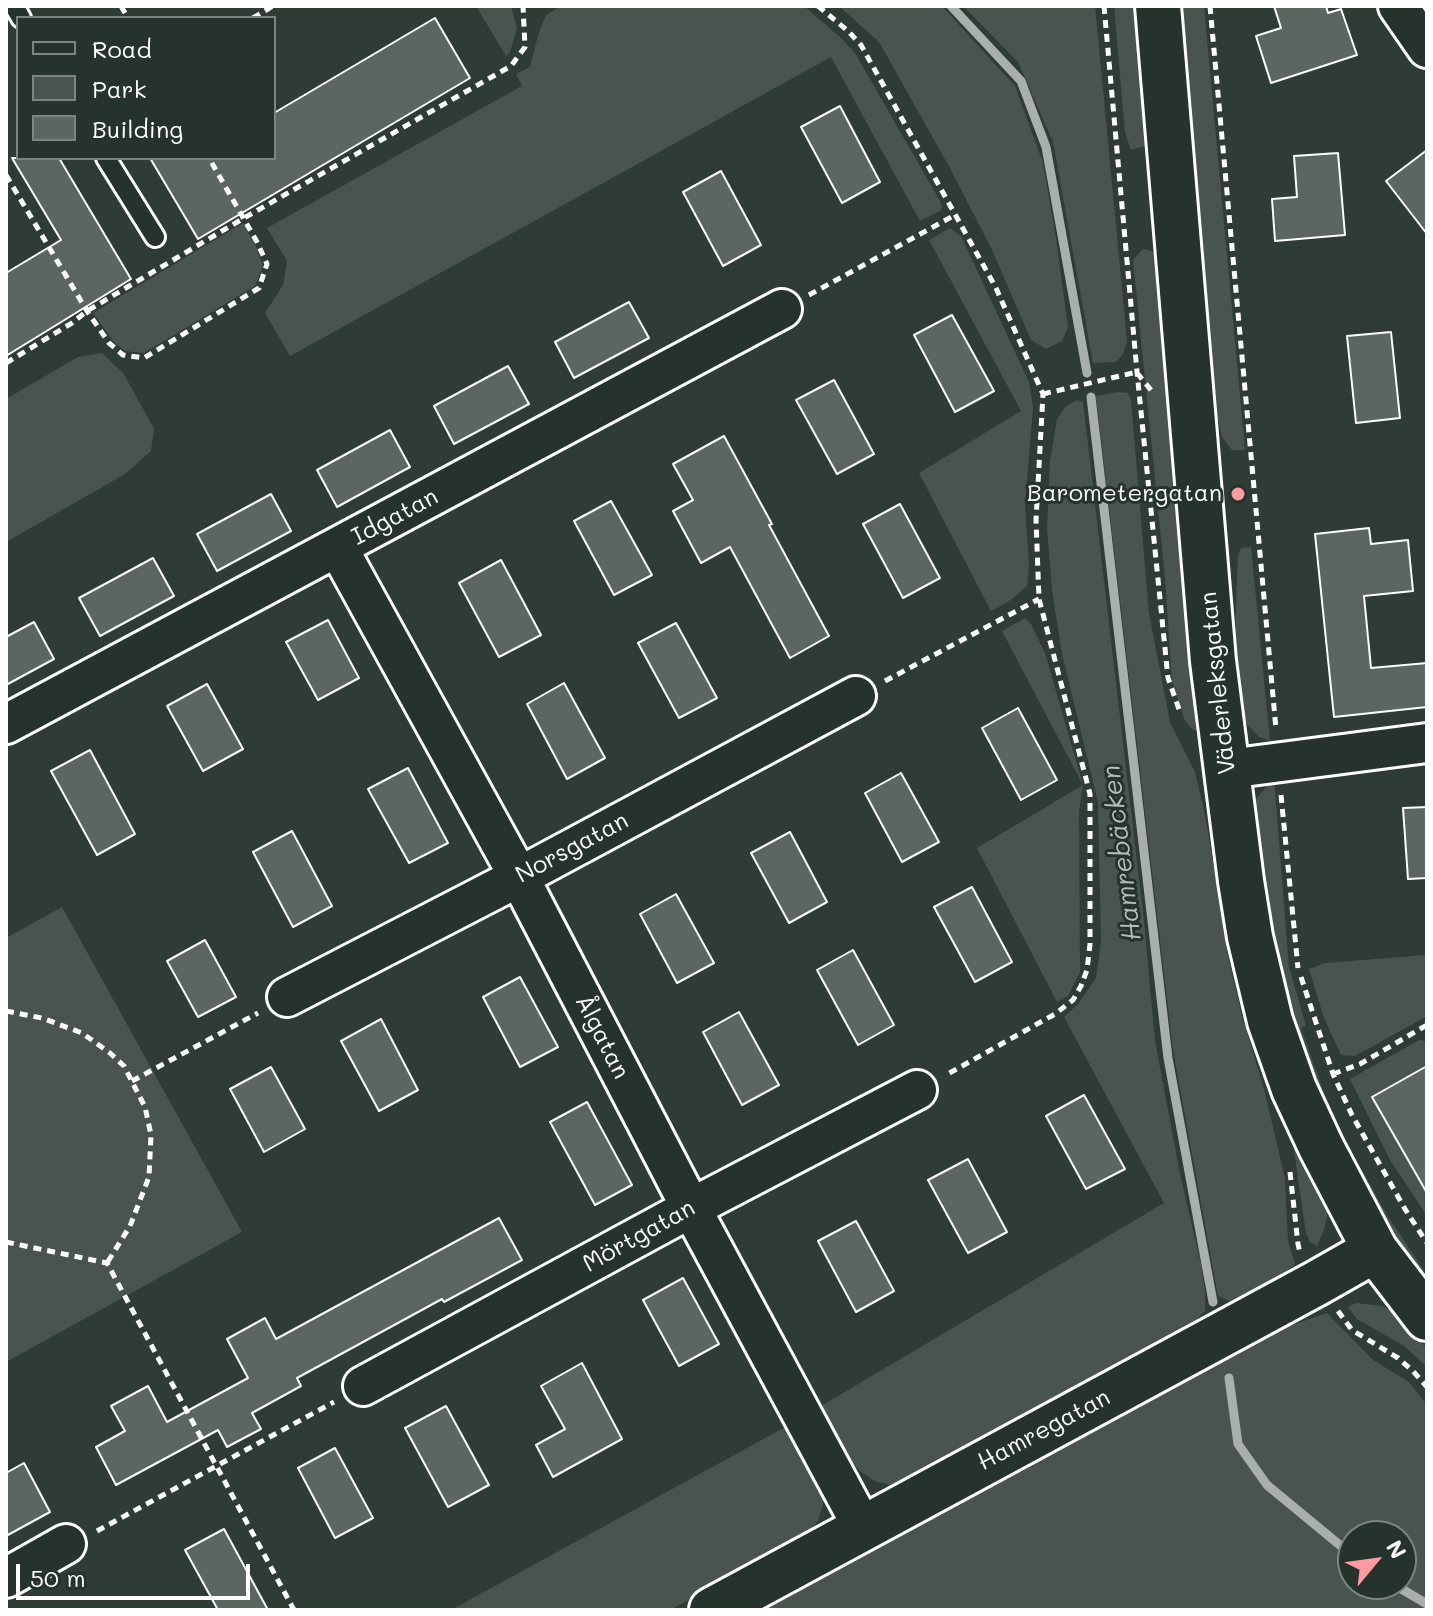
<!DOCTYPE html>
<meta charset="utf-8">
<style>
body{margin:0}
#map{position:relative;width:1433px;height:1616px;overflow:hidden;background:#2f3b35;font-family:Mali,sans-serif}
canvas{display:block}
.frame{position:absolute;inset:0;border:8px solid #fff;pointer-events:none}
.legend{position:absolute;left:16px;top:16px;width:260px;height:144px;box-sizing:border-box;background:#26332d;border:2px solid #7d8581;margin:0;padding:10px 14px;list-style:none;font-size:24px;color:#fff}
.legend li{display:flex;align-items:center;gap:16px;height:40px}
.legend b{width:40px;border:2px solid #7d8581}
.north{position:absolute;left:1337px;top:1520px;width:80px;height:80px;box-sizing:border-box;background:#26332d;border:2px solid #7d8581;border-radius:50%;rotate:61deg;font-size:22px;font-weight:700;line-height:32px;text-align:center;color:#fff}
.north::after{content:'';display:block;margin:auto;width:28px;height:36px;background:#ff9aa2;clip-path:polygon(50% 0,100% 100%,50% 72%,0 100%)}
.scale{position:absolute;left:16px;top:1564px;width:234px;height:36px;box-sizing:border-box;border:4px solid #fff;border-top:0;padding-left:10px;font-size:24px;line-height:28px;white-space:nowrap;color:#fff;-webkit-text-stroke:6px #26332d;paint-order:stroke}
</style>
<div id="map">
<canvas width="1433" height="1616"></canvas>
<div class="frame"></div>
<ul class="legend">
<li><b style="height:10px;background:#26332d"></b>Road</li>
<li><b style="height:22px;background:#4a544f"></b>Park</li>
<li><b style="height:22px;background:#5b6661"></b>Building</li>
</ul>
<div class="north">N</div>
<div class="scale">50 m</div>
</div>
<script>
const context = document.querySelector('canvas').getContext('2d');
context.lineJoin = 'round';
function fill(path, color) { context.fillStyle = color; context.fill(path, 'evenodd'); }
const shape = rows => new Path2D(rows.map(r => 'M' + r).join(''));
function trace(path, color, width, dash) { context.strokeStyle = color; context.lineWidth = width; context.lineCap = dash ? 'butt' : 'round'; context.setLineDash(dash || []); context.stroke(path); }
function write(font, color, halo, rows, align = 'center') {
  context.font = font + ' Mali,sans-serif'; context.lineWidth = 6; context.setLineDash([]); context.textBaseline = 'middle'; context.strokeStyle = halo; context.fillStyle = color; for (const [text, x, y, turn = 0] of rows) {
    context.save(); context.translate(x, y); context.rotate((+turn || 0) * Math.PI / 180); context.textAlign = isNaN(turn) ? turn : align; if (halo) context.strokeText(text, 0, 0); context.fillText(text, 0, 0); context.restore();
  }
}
fill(shape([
 [476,6,511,6,517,28,510,52,506,56],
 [561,6,804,6,842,39,855,53,940,201,942,207,940,211,920,221,831,57,290,356,265,313,283,285,287,261,267,228,522,86,516,74,530,67,539,32,546,15],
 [839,6,942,6,1015,86,1043,163,1056,238,1068,327,1062,341,1046,349,1031,340,992,250,951,170,879,42],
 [963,6,1095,6,1127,341,1123,354,1116,362,1093,363,1053,142,1018,62],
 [1114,6,1143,6,1155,143,1131,150,1125,133],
 [1177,6,1204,6,1245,450,1232,450,1222,437,1215,405],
 [243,223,257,249,263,266,255,286,144,353,125,351,113,341,93,313],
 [950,228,961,236,1029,382,1033,407,1025,505,1029,565,1027,586,1011,600,991,611,919,473,1021,411,929,240],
 [1143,249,1163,254,1203,731,1193,730,1185,721,1172,681,1165,578,1133,260],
 [102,353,124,374,154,429,151,451,125,474,6,542,6,399,78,357],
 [1118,392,1128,393,1131,400,1149,613,1170,722,1195,772,1206,819,1228,956,1241,1012,1264,1089,1285,1179,1288,1241,1295,1264,1280,1276,1230,1301,1218,1296,1173,1050,1096,396],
 [1077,400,1083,402,1144,921,1155,1041,1180,1174,1201,1264,1205,1291,1205,1311,1189,1327,907,1480,890,1485,875,1481,861,1472,847,1458,821,1406,1164,1203,1064,1017,1078,1004,1096,978,1101,941,1098,802,1062,654,1052,590,1047,529,1050,461,1057,419,1066,406],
 [1251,547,1270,741,1259,737,1247,724,1241,708,1235,637,1238,555,1241,548],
 [1025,618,1031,624,1045,653,1083,785,1079,811,1080,972,1068,996,1057,1002,977,848,1083,785,1002,631],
 [1274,778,1289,967,1306,1026,1301,1028,1324,1093,1347,1144,1387,1215,1427,1275,1427,1284,1398,1242,1355,1174,1320,1105,1298,1043,1266,925,1251,823,1255,800],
 [62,907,242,1232,6,1362,6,938],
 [1427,955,1427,1016,1355,1056,1341,1055,1324,1018,1309,969,1325,963],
 [1421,1039,1427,1044,1427,1066,1372,1097,1427,1193,1427,1216,1390,1160,1350,1079],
 [1291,1130,1327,1197,1328,1212,1324,1230,1317,1246,1310,1242,1306,1233],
 [1356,1303,1382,1306,1396,1313,1427,1349,1427,1367,1404,1346,1357,1319,1348,1307],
 [1327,1313,1373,1360,1409,1382,1427,1405,1427,1610,760,1610,1269,1333],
 [1353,1536,1401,1536,1401,1584,1353,1584],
 [791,1424,822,1484,825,1497,818,1521,804,1538,670,1610,451,1610]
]), '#4a544f');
trace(shape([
 [951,6,1021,81,1046,147,1087,373],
 [1091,397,1168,1058,1213,1302],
 [1229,1378,1238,1444,1267,1485,1353,1556],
 [1393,1584,1427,1604]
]), '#a9afac', 9);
const building = shape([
 [1274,6,1326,6,1328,13,1341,9,1357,55,1271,83,1256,36,1281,28,1274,6],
 [435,18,470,78,198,239,150,158,274,158,274,113,435,18],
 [840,106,880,182,842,203,801,127,840,106],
 [1427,150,1427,234,1386,181,1427,150],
 [1338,153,1345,235,1275,241,1272,199,1297,197,1294,156,1338,153],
 [12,158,59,158,131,279,6,356,6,273,61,240,12,158],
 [721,171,761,245,723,266,683,192,721,171],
 [629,302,649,338,574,378,555,342,629,302],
 [952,315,994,391,955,412,914,335,952,315],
 [1391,332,1400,418,1356,423,1347,336,1391,332],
 [508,366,529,404,454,444,434,406,508,366],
 [834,380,874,454,837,474,796,400,834,380],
 [390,430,410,467,337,507,317,470,390,430],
 [724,436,772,524,769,525,829,636,790,658,730,547,701,563,673,511,693,500,673,464,724,436],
 [271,494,291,531,217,571,197,534,271,494],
 [611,501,652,575,614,595,574,521,611,501],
 [900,504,940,578,903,598,863,524,900,504],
 [1369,528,1371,544,1408,540,1413,591,1364,596,1371,668,1427,663,1427,707,1334,717,1315,534,1369,528],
 [153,558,174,596,100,636,79,598,153,558],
 [501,560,541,635,499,657,459,583,501,560],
 [328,620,359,678,318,700,286,642,328,620],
 [34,622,54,659,6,685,6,637,34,622],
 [676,623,717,698,679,718,638,643,676,623],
 [564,683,605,758,567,779,527,704,564,683],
 [207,684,243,749,203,771,167,706,207,684],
 [1018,708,1057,780,1021,800,982,728,1018,708],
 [90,750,135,834,97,855,51,771,90,750],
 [408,768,448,843,409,863,368,789,408,768],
 [901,773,939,842,902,862,865,793,901,773],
 [1427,807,1427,878,1408,879,1403,808,1427,807],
 [292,831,332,906,293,927,253,852,292,831],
 [790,832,827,902,789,923,751,853,790,832],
 [972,887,1012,962,975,982,934,907,972,887],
 [676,894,714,963,677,983,640,914,676,894],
 [205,940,236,997,198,1017,167,961,205,940],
 [853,950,894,1025,858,1045,817,970,853,950],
 [520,977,558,1047,520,1067,483,997,520,977],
 [739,1012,779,1085,742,1105,703,1032,739,1012],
 [381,1019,418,1090,379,1111,341,1041,381,1019],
 [1427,1066,1427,1193,1372,1097,1427,1066],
 [271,1067,305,1129,264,1152,230,1089,271,1067],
 [1084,1095,1125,1169,1086,1189,1046,1116,1084,1095],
 [587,1102,632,1185,595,1205,550,1122,587,1102],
 [968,1159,1007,1232,968,1253,928,1180,968,1159],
 [499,1218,522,1260,444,1302,442,1299,297,1378,301,1386,252,1413,261,1429,227,1447,218,1430,116,1485,96,1447,125,1431,111,1406,148,1386,167,1422,248,1378,227,1339,265,1318,276,1339,499,1218],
 [856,1221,894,1291,856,1312,818,1241,856,1221],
 [683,1278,719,1344,679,1366,643,1300,683,1278],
 [582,1363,622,1439,553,1477,536,1445,565,1429,541,1386,582,1363],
 [446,1406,489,1485,448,1507,405,1428,446,1406],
 [335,1448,373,1518,335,1538,298,1468,335,1448],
 [24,1463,50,1512,6,1536,6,1473,24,1463],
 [224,1529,268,1610,218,1610,185,1550,224,1529]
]);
fill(building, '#5b6661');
trace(building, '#fff', 2);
const service = shape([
 [14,6,21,18],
 [106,158,155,237]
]);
const minor = shape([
 [1398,6,1427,48],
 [338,548,519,877,691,1208,863,1528],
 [6,724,782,309],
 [1228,769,1427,743],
 [287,997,519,877,856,696],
 [363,1386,691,1208,917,1090],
 [6,1578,66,1544]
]);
const tertiary = shape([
 [1158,6,1213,661,1241,881,1250,937,1270,1021,1294,1089,1321,1147,1375,1250,1427,1318],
 [712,1610,1317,1283,1375,1250]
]);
trace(service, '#fff', 24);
trace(minor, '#fff', 44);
trace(tertiary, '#fff', 50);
trace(shape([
 [121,6,128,18],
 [818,6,848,31,861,45,996,288,1043,394,1036,520,1039,599,1090,794,1090,944,1087,970,1081,986,1073,1000,1055,1014,946,1075],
 [1104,6,1137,372,1168,678,1180,712],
 [1210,6,1276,729],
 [253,18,273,6],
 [6,175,87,311,109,343,123,355,144,358,259,288,267,264,257,242,209,158],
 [809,295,955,215],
 [6,363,72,323,87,311,244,218,511,66,525,47,523,6],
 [1137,373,1151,390],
 [1043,394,1137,372],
 [885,681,1039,599],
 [1281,795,1298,968],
 [1301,977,1333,1074,1352,1115,1405,1209,1427,1243],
 [6,1011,42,1018,82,1033,110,1053,124,1066,145,1107,151,1135,149,1177,130,1226,107,1263],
 [1333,1074,1360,1064,1427,1025],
 [132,1081,258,1013],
 [1290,1172,1298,1244,1300,1253],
 [6,1242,107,1263,294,1610],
 [1338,1311,1352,1330,1398,1358,1413,1371,1427,1387],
 [97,1531,334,1402]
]), '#fff', 5, [8, 6]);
trace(service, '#26332d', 18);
trace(minor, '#26332d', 38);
trace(tertiary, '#26332d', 44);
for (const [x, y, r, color] of [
 [1238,494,8,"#ff9aa2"]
]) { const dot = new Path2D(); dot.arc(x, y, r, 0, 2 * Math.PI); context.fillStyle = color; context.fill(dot); trace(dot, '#26332d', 3); }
write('24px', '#fff', '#26332d', [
 ["Barometergatan",1222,494]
], 'right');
write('24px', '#fff', '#26332d', [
 ["Idgatan",395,517,-28],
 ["Väderleksgatan",1218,683,-96],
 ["Norsgatan",572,848,-28],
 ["Ålgatan",602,1037,63],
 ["Mörtgatan",639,1236,-29],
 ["Hamregatan",1044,1430,-28]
]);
write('italic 26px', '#b8bcba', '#26332d', [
 ["Hamrebäcken",1122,853,-97]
]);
</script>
